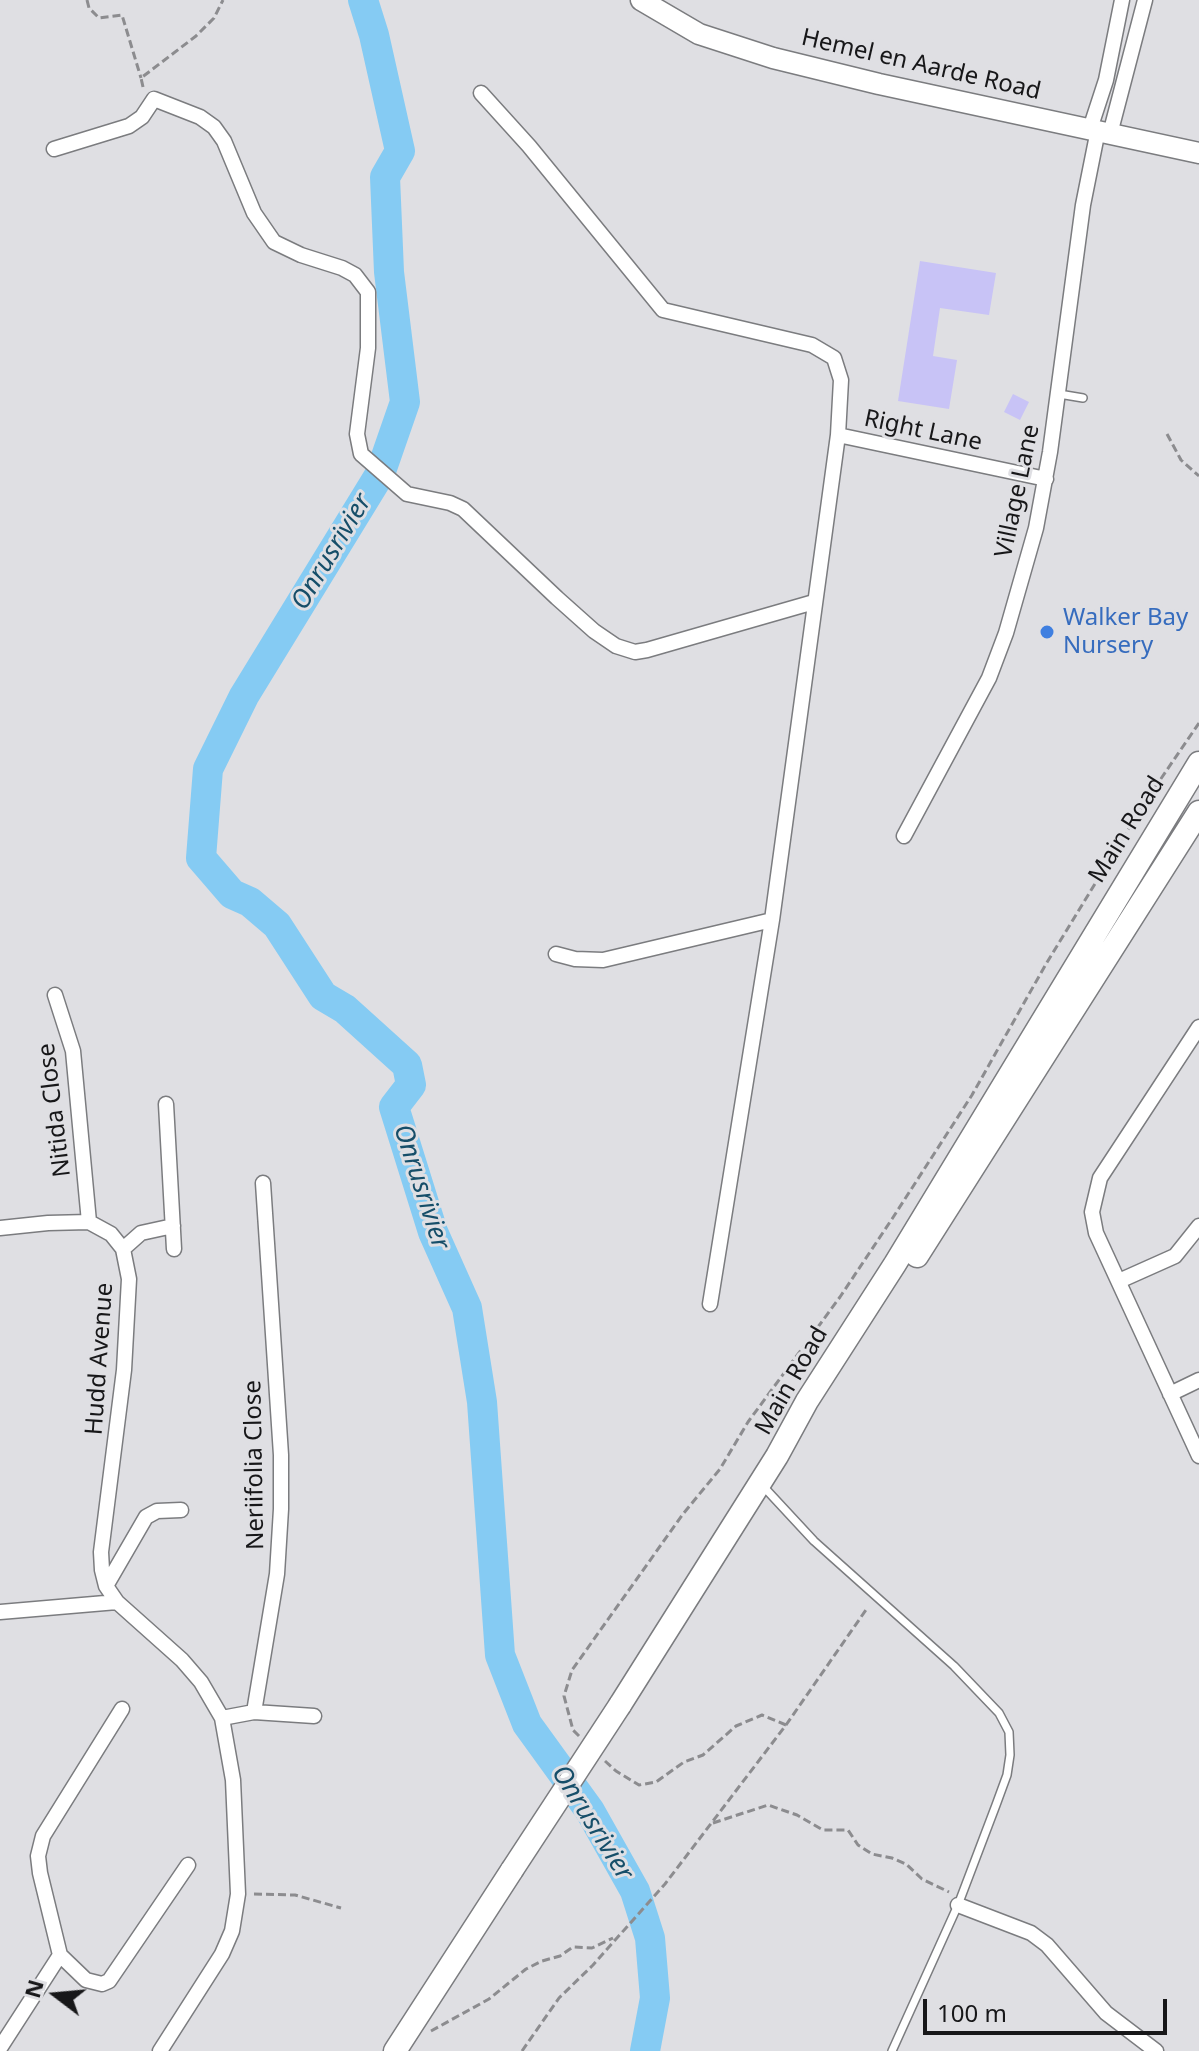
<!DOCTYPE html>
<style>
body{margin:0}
#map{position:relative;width:1199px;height:2051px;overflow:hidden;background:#dfdfe3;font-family:"Noto Sans",sans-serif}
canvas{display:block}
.north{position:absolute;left:16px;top:1955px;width:80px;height:80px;-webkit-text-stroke:6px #dfdfe3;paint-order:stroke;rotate:286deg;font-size:22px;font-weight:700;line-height:32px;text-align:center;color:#171719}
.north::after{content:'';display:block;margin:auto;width:28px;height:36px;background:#171719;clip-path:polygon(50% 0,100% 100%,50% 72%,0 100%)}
.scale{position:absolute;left:923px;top:1999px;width:244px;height:36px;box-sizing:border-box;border:4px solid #171719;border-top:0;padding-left:10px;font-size:24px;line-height:28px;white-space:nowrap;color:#171719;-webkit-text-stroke:6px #dfdfe3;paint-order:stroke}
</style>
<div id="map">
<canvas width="1199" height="2051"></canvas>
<div class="north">N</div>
<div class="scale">100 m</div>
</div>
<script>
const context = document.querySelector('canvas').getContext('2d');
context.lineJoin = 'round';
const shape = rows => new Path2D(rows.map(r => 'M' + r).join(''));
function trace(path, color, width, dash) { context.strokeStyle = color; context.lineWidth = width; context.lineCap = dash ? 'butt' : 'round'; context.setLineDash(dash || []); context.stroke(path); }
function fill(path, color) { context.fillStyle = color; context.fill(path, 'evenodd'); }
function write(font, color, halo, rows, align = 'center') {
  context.font = font + ' "Noto Sans",sans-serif'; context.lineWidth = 6; context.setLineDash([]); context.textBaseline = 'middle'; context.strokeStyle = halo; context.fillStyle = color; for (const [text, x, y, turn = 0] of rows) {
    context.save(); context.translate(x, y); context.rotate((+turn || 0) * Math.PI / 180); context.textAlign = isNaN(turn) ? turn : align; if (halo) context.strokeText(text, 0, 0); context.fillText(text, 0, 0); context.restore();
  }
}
trace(shape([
 [363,0,374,35,400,151,385,177,389,272,405,402,380,474,244,696,208,769,201,858,232,894,250,902,277,925,323,996,345,1009,407,1065,411,1085,394,1107,433,1232,467,1308,482,1402,500,1655,527,1724,590,1811,635,1891,650,1938,655,1998,645,2051]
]), '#85cbf3', 30);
fill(shape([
 [920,261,996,273,989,315,940,308,933,356,957,360,949,409,898,401],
 [1013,394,1029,402,1020,420,1004,412]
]), '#c8c3f6');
const service = shape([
 [1059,394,1083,398],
 [762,1485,814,1541,954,1666,999,1713,1009,1732,1010,1755,1007,1775,996,1805,958,1905,892,2051]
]);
const minor = shape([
 [481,93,529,146,663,310,812,345,834,358,841,380,838,435,772,920,603,960,575,959,556,954],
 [1090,129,1106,80,1122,0],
 [1110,134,1145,0],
 [54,149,129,126,142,117,154,99,200,117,214,127,224,141,254,213,274,242,301,255,342,268,355,275,368,292,368,348,357,434,361,454,407,494,450,503,463,509,557,598,594,631,616,646,635,652,647,650,814,602],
 [838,435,1046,479],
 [904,836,989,678,1006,633,1036,528,1050,452,1083,205,1098,130],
 [55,995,73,1051,89,1222],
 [1199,1027,1100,1178,1092,1212,1096,1233,1199,1456],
 [166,1104,174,1249],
 [0,1228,48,1223,89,1222,111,1234,123,1249,129,1279,124,1370,101,1552,102,1570,106,1586,117,1602,182,1660,201,1682,222,1718,233,1780,238,1894,232,1931,222,1954,160,2051],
 [123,1249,141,1233,173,1226],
 [1119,1281,1175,1256,1199,1226],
 [710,1304,772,920],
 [1170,1394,1199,1380],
 [106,1586,146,1517,157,1511,181,1510],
 [0,1612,117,1602],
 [254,1712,277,1574,281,1509,281,1455,263,1183],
 [222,1718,254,1712,314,1716],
 [958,1905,1031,1933,1047,1945,1106,2013,1156,2051],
 [60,1955,86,1980,102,1984,109,1981,188,1865],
 [0,2048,60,1955,40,1873,38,1856,43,1836,122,1709]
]);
const secondary = shape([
 [641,0,699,34,773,58,879,84,1199,153]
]);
const primary = shape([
 [917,1256,1199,812],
 [620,1705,777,1456,807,1401,895,1264,1199,763],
 [395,2051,512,1870]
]);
trace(service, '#7b7c7f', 10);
trace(minor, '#7b7c7f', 17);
trace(secondary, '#7b7c7f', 23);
trace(primary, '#7b7c7f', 25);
trace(shape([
 [87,0,89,8,99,18,122,15,141,78],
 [143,87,141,78,196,36,214,18,223,0],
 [1167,434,1181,460,1199,476],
 [579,1736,573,1730,564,1696,572,1670,683,1514,720,1469,748,1422,840,1297,892,1219,972,1095,1046,964,1145,802,1199,723],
 [605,1761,616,1771,639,1785,656,1782,684,1762,703,1755,736,1726,762,1715,786,1725],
 [713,1823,768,1805,797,1815,823,1830,848,1830,858,1845,872,1854,892,1858,906,1864,922,1879,949,1892],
 [254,1894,295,1895,341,1908],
 [431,2031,489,1999,526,1969,542,1961,560,1956,573,1947,592,1948,613,1938],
 [522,2051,559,1998,593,1965,665,1884,786,1725,868,1607]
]), '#8c8c8f', 3, [8, 4]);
trace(service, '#fff', 7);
trace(minor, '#fff', 14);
trace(secondary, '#fff', 20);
trace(primary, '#fff', 22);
const primaryBridge = shape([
 [512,1870,620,1705]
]);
trace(primaryBridge, '#7b7c7f', 25, []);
trace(primaryBridge, '#fff', 22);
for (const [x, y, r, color] of [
 [1047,632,8,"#3f7fe0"]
]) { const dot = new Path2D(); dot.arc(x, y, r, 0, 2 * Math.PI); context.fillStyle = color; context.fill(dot); trace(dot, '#dfdfe3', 3); }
write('24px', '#171719', '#dfdfe3', [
 ["Hemel en Aarde Road",921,65,13],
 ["Right Lane",923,431,12],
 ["Village Lane",1018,491,-78],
 ["Main Road",1127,830,-58],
 ["Nitida Close",55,1110,-97],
 ["Hudd Avenue",100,1359,-86],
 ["Main Road",792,1381,-60],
 ["Neriifolia Close",255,1465,-91]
]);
write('24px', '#366cbe', '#dfdfe3', [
 ["Walker Bay",1063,618],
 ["Nursery",1063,646]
], 'left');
write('italic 26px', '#164e69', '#dfdfe3', [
 ["Onrusrivier",332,552,-59],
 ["Onrusrivier",421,1187,72],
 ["Onrusrivier",592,1823,58]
]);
</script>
